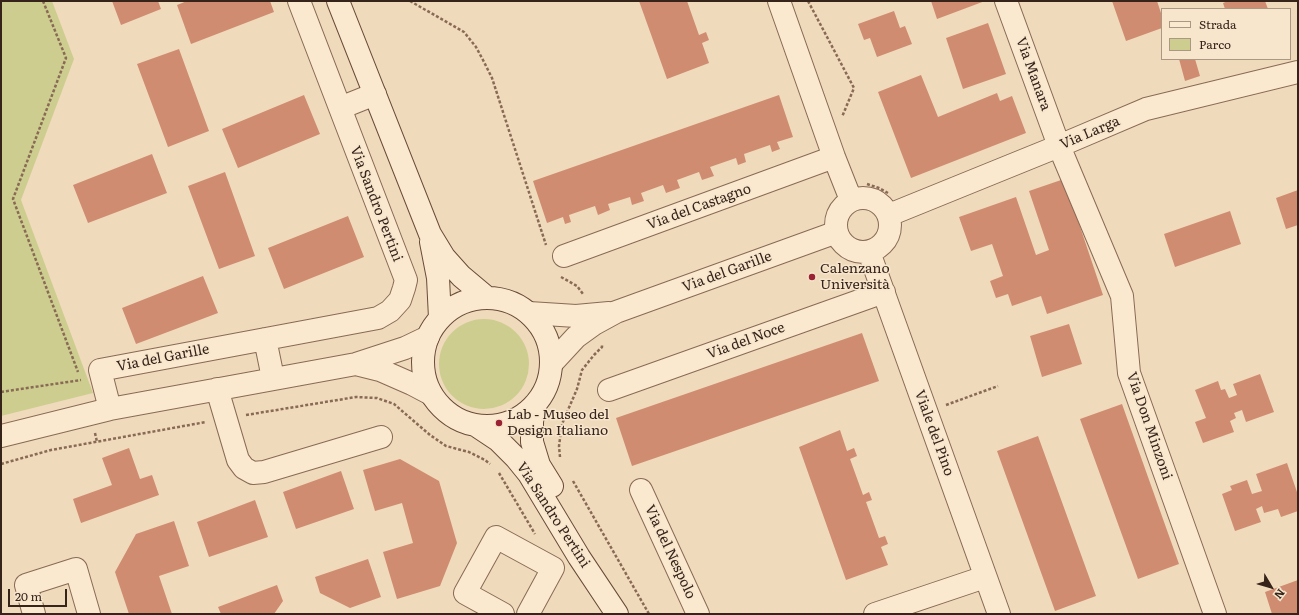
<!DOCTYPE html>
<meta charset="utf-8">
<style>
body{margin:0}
#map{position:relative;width:1299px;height:615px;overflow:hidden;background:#f0dabc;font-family:Literata,serif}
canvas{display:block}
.frame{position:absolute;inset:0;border:2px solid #36241b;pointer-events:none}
.legend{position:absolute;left:1161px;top:8px;width:130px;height:52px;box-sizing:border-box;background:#f7e5cc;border:1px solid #aa9885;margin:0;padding:5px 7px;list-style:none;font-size:12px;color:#36241b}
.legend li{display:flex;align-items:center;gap:8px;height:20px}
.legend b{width:20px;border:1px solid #aa9885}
.north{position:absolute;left:1251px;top:567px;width:40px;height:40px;-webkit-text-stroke:3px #f7e5cc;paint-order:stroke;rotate:128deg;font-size:11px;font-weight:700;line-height:16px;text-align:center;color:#36241b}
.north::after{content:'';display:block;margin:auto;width:14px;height:18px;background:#36241b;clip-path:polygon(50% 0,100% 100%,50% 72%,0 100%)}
.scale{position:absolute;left:8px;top:589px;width:59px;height:18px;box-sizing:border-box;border:2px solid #36241b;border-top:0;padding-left:5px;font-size:12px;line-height:14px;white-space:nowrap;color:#36241b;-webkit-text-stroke:3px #f7e5cc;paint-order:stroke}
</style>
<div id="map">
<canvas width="1299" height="615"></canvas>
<div class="frame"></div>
<ul class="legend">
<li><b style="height:5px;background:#fae8cf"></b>Strada</li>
<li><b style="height:11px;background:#cecd90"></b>Parco</li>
</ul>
<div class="north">N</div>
<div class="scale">20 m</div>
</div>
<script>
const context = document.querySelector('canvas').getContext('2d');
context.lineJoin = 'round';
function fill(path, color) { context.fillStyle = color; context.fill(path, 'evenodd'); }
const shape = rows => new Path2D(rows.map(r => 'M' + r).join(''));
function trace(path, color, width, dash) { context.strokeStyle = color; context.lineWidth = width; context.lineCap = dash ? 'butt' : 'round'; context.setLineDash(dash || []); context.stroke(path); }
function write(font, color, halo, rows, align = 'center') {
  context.font = font + ' Literata,serif'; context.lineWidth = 3; context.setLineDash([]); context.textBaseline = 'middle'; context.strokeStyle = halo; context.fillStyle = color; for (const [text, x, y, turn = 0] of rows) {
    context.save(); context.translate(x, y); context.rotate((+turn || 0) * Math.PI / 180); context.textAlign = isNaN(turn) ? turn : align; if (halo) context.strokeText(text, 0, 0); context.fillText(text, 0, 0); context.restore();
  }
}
fill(shape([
 [1,1,52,1,74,59,21,200,93,393,1,416],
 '439 364a45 45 0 1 1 90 0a45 45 0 1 1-90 0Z'
]), '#cecd90');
fill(shape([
 [112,1,158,1,161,9,121,25],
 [187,1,270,1,274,12,191,44,177,5],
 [639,1,687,1,699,35,706,32,709,40,702,43,709,63,667,79],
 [931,1,985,1,937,19],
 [1112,1,1157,1,1162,16,1162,28,1126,41],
 [1228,1,1265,1,1268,9,1225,9,1223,3],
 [894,11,900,28,905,26,912,44,877,57,870,38,864,40,858,24],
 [988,23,1006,74,963,89,946,38],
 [179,49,209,131,168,147,137,64],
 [1179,59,1195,59,1200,76,1185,81],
 [921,75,938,117,997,93,1000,101,1012,96,1026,133,911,178,878,92],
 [304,95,320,134,238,168,222,129],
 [779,95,793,137,777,142,780,149,772,152,770,145,744,154,746,162,738,165,736,158,710,167,714,176,702,180,699,172,677,180,680,188,666,193,663,185,641,193,644,201,632,205,630,197,608,204,610,210,598,215,595,206,569,215,571,222,565,224,563,217,547,223,533,181],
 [152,154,167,193,88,223,73,185],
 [225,172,255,256,219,269,188,186],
 [1064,179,1103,295,1047,314,1041,296,1012,306,1008,294,996,298,990,281,1003,276,992,244,971,251,959,217,1016,197,1036,255,1049,250,1029,191],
 [1298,190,1298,225,1286,229,1276,198],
 [1230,211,1241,244,1175,267,1164,234],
 [348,216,364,257,284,289,268,248],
 [203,276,218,313,136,344,122,308],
 [1069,324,1082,364,1042,377,1030,336],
 [862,333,879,381,632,466,616,418],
 [1260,374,1274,412,1246,422,1242,410,1234,413,1236,418,1230,421,1234,432,1203,443,1195,422,1206,418,1195,390,1218,381,1221,390,1225,389,1229,398,1237,395,1233,384],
 [1122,404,1179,564,1138,579,1080,419],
 [840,430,847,451,854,448,857,456,850,459,863,495,869,492,872,500,866,502,879,538,885,536,888,544,881,547,888,565,846,580,799,447],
 [1038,436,1096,596,1055,611,997,451],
 [129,448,140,479,152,475,159,495,81,523,73,499,112,485,102,458],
 [400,459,439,481,457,543,440,586,397,599,383,552,413,543,402,503,375,511,363,470],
 [1287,463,1298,495,1298,511,1281,517,1278,509,1264,513,1262,506,1256,509,1261,522,1235,531,1222,494,1232,490,1230,486,1247,480,1252,494,1262,491,1256,474],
 [341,471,354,509,296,529,283,492],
 [255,500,268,537,209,557,197,522],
 [174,521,189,566,159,576,172,614,129,614,115,572,136,534],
 [368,559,381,597,350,608,320,593,315,577],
 [1298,580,1298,614,1272,614,1265,592],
 [277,585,283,601,274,614,221,614,218,607]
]), '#d08c70');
const street = shape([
 [779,1,834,157,851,200],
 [1006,1,1059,146,1122,296,1129,373,1215,614],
 [340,108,375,94],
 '836 225a27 27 0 1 1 54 0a27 27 0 1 1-54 0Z',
 [889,215,1059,146,1146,109,1298,72],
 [869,252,999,614],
 [564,256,834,157],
 [529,313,576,316,609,313],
 [265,339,273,378],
 [356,364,380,370,412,384,431,394],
 [551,364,576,337,594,324,616,312,837,232],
 [217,389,238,460,244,468,253,473,264,472,381,437],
 [609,390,884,292],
 [110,409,100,370,378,318,390,311,400,300,404,288,406,280,299,1],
 [1,436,110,409,356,364,405,348,428,337],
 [641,490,698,614],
 [34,614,26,585,76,569,89,614],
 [503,614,465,593,496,537,553,568,528,614],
 [875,614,985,577]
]);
const secondary = shape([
 [338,1,430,234,444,257,461,276,486,297],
 [431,242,438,278,440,318],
 '423 362a64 64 0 1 1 128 0a64 64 0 1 1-128 0Z',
 [536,403,532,421,532,442,539,465,552,486],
 [477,426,498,440,516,458,529,474,579,557,617,614]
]);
trace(street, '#886a55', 24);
trace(secondary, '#694b38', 24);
trace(shape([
 [43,1,66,58,13,199,78,372],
 [410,1,464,32,476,47,483,60,492,78,546,245],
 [808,1,854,88,842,117],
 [867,184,879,188,888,193],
 [561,277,577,286,583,294],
 [1,392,81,380],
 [946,405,998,386],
 [246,415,356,397,377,398,394,404,430,435,446,446,469,452,485,460,490,464],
 [95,433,97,442],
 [560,457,559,446,562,424,577,389,582,370,594,355,602,347,602,345],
 [1,464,51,450,206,422],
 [499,473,535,534],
 [573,481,649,614]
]), '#886a55', 2.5, [3, 2]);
trace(street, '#fae8cf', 22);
trace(secondary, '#fae8cf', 22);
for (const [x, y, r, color] of [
 [812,277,4,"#9a2232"],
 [499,423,4,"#9a2232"]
]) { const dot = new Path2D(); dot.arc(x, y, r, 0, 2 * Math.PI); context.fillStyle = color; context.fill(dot); trace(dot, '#f7e5cc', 1.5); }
write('14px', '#36241b', '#f7e5cc', [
 ["Via Manara",1033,74,70],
 ["Via Larga",1090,133,-23],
 ["Via Sandro Pertini",376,204,69],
 ["Via del Castagno",699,207,-20],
 ["Via del Garille",727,272,-20],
 ["Via del Noce",746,341,-20],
 ["Via del Garille",163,358,-11],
 ["Via Don Minzoni",1149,426,71],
 ["Viale del Pino",934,433,70],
 ["Via Sandro Pertini",553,515,57],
 ["Via del Nespolo",670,552,65]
]);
write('14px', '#36241b', '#f7e5cc', [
 ["Calenzano",820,269],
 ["Università",820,285],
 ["Lab - Museo del",507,415],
 ["Design Italiano",507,431]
], 'left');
</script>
